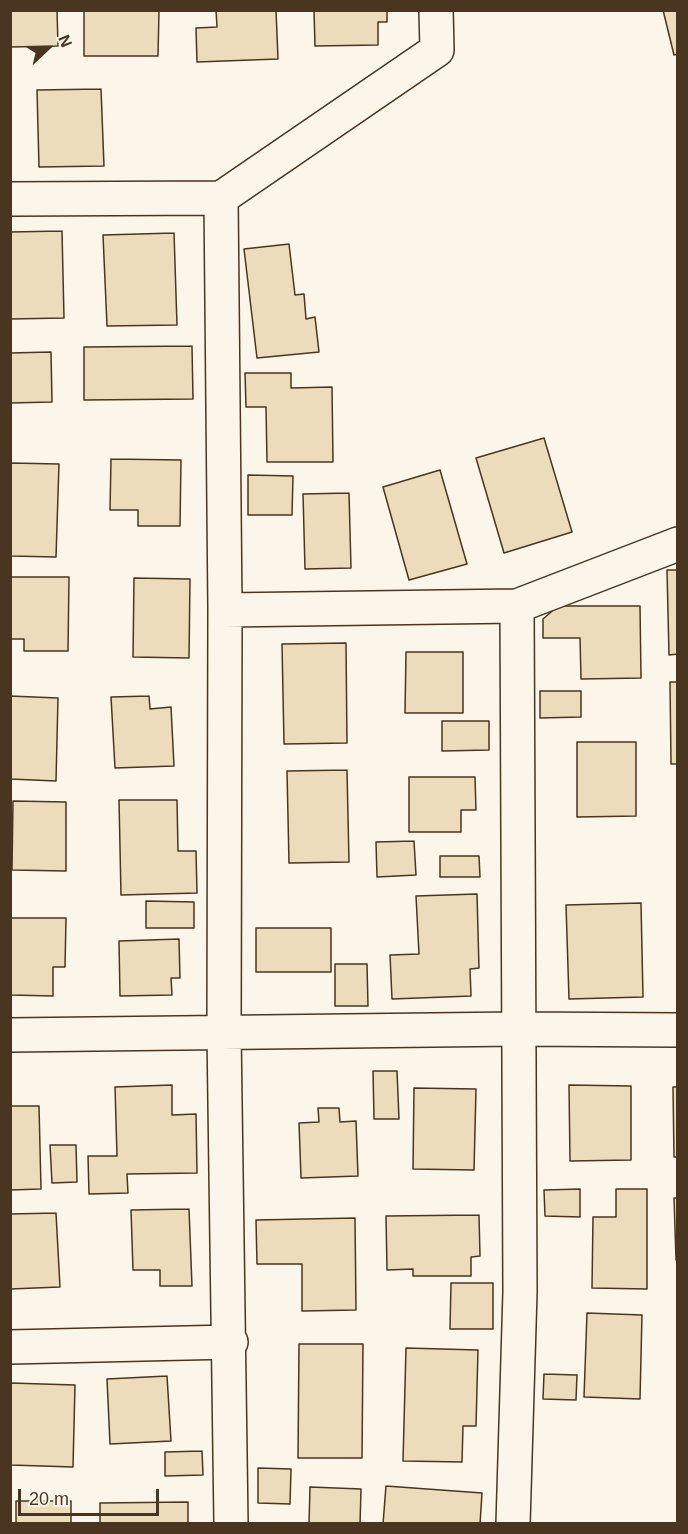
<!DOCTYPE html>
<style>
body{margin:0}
#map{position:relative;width:688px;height:1534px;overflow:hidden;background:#fbf6e9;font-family:Helvetica,sans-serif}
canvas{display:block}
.frame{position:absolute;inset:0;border:12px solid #4a3520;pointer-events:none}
.north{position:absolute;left:18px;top:18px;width:60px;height:60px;-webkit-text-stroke:4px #fbf6e9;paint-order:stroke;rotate:68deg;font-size:16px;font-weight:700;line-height:24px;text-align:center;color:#4a3520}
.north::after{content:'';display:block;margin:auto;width:21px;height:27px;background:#4a3520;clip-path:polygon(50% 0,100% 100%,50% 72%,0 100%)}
.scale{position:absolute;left:18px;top:1489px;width:141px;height:27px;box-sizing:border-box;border:3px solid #4a3520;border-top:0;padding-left:8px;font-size:18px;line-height:21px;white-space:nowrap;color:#4a3520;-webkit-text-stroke:4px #fbf6e9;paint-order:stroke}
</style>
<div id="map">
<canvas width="688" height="1534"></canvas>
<div class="frame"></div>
<div class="north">N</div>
<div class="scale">20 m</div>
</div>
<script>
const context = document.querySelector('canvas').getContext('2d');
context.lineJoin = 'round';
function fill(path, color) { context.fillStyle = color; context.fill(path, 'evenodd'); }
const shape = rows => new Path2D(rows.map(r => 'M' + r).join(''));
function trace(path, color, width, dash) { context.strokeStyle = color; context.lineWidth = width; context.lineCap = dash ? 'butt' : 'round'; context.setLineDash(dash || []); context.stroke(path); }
const building = shape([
 [10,10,57,10,58,46,10,47,10,10],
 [84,10,159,10,158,56,84,56,84,10],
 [216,10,276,10,278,59,197,62,196,28,217,27,216,10],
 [314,10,387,10,387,22,378,22,378,45,315,46,314,10],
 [663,10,678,10,678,54,674,55,663,10],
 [101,89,104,166,39,167,37,90,101,89],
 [62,231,64,318,10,319,10,232,62,231],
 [174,233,177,325,107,326,103,235,174,233],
 [289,244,295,295,304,294,306,319,315,317,319,352,257,358,244,249,289,244],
 [192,346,193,399,84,400,84,347,192,346],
 [51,352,52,402,10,403,10,353,51,352],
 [245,373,291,373,291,388,332,387,333,462,267,462,266,407,246,407,245,373],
 [544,438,572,532,504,553,476,458,544,438],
 [111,459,181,460,180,526,138,526,138,510,110,510,111,459],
 [10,463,59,464,56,557,10,556,10,463],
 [440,470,467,564,409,580,383,487,440,470],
 [248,475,293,476,292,515,248,515,248,475],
 [349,493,351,568,305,569,303,494,349,493],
 [667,570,678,570,678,654,669,655,667,570],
 [10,577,69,577,68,651,24,651,24,639,10,639,10,577],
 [134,578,190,579,189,658,133,657,134,578],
 [558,606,640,606,641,678,581,679,580,638,543,638,543,619,558,606],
 [346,643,347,743,284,744,282,644,346,643],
 [406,652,463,652,463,713,405,713,406,652],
 [670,682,678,682,678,764,671,764,670,682],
 [540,691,581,691,581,717,540,718,540,691],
 [10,696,58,698,56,781,10,779,10,696],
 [149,696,150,709,171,707,174,766,115,768,111,697,149,696],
 [442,721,489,721,489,750,442,751,442,721],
 [577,742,636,742,636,816,577,817,577,742],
 [347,770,349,862,289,863,287,771,347,770],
 [409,777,475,777,476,810,461,810,461,832,409,832,409,777],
 [119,800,177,800,178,851,196,851,197,893,121,895,119,800],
 [13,801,66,802,66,871,12,870,13,801],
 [414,841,416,875,377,877,376,842,414,841],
 [440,856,479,856,480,877,440,877,440,856],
 [477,894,479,968,470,969,471,996,392,999,390,955,419,954,416,896,477,894],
 [146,901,194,902,194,928,146,928,146,901],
 [641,903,643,997,569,999,566,905,641,903],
 [10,918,66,918,65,967,53,967,53,996,10,995,10,918],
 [256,928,331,928,331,972,256,972,256,928],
 [179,939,180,978,171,978,172,995,120,996,119,941,179,939],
 [335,964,367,964,368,1006,335,1006,335,964],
 [373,1071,397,1071,399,1119,374,1119,373,1071],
 [172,1085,172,1115,196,1114,197,1173,127,1174,128,1193,89,1194,88,1156,117,1156,115,1087,172,1085],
 [569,1085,631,1086,631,1160,570,1161,569,1085],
 [673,1087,678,1087,678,1157,674,1157,673,1087],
 [414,1088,476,1089,474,1170,413,1169,414,1088],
 [10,1106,39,1106,41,1189,10,1190,10,1106],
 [318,1108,339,1108,340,1122,356,1121,358,1176,301,1178,299,1123,319,1122,318,1108],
 [50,1145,76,1145,77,1182,52,1183,50,1145],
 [580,1189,580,1217,545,1216,544,1190,580,1189],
 [616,1189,647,1189,647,1289,592,1288,593,1217,616,1217,616,1189],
 [674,1198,678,1198,678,1260,676,1260,674,1198],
 [189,1209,192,1286,160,1286,160,1270,133,1270,131,1210,189,1209],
 [56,1213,60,1287,10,1289,10,1214,56,1213],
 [479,1215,480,1256,471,1257,471,1276,413,1276,413,1269,387,1270,386,1216,479,1215],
 [355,1218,356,1310,302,1311,302,1264,257,1264,256,1220,355,1218],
 [451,1283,493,1283,493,1329,450,1329,451,1283],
 [587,1313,642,1315,640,1399,584,1397,587,1313],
 [299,1344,363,1344,362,1458,298,1458,299,1344],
 [406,1348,478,1350,476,1426,463,1426,462,1462,403,1461,406,1348],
 [544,1374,577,1375,576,1400,543,1399,544,1374],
 [167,1376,171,1441,110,1444,107,1379,167,1376],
 [10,1383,75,1385,73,1467,10,1465,10,1383],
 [202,1451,203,1475,165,1476,165,1452,202,1451],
 [258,1468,291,1469,290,1504,258,1503,258,1468],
 [386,1486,482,1493,480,1524,383,1524,386,1486],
 [310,1487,361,1489,360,1524,309,1524,310,1487],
 [16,1501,71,1501,71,1524,16,1524,16,1501],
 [188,1502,188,1524,100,1524,100,1503,188,1502]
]);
fill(building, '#ecdcbc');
trace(building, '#4a3520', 1.5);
const minor = shape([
 [10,199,221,198],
 [225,610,517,606,678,544],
 [10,1035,517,1029,678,1030],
 [10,1347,231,1342],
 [231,1524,224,1032,225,610,221,198,437,50,436,10],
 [513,1524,520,1292,517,606]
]);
trace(minor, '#4a3520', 36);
trace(minor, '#fbf6e9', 33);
</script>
